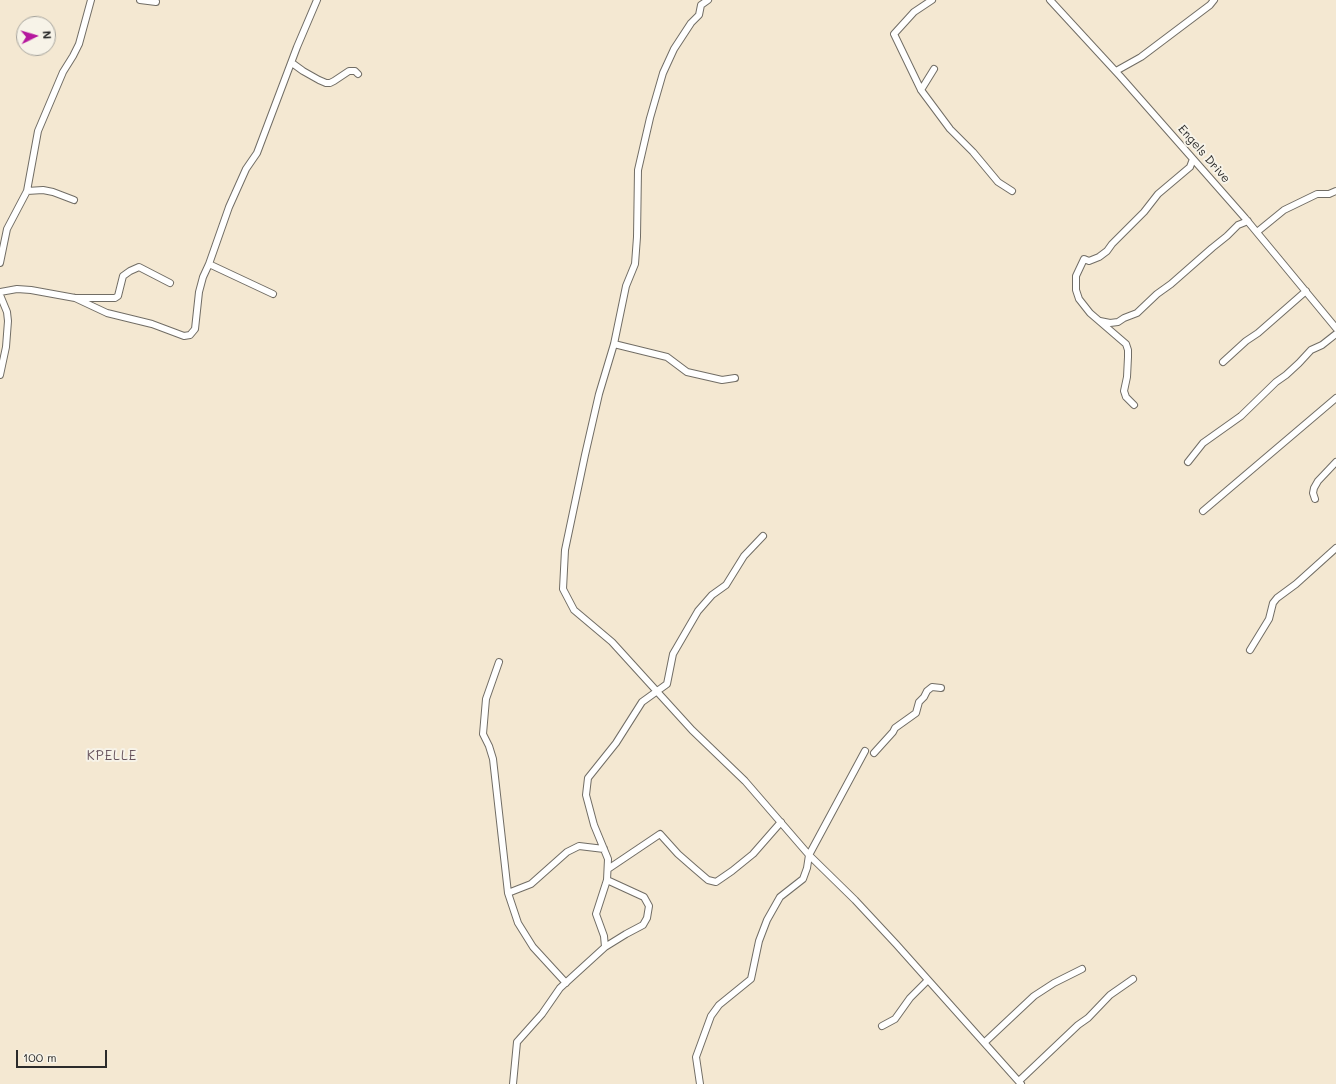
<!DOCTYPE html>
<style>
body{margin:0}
#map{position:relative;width:1336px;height:1084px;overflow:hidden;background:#f4e8d2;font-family:Mali,sans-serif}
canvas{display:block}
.north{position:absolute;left:16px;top:16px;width:40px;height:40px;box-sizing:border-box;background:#f7f3e8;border:1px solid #a5a39c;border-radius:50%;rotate:85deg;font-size:11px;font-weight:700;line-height:16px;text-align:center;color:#2b2b2b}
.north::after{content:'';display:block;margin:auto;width:14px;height:18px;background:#b5179e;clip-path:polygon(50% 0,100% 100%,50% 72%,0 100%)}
.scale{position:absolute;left:16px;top:1050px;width:91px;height:18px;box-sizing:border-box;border:2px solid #2b2b2b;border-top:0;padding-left:5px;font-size:12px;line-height:14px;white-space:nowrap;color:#2b2b2b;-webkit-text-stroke:3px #f7f3e8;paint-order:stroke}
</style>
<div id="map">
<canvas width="1336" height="1084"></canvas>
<div class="north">N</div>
<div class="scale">100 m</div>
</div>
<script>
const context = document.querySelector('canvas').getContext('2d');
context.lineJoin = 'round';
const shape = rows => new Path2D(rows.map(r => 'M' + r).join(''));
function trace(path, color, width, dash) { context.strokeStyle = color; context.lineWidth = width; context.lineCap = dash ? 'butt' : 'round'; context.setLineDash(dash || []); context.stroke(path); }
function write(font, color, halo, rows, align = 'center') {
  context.font = font + ' Mali,sans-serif'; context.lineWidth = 4; context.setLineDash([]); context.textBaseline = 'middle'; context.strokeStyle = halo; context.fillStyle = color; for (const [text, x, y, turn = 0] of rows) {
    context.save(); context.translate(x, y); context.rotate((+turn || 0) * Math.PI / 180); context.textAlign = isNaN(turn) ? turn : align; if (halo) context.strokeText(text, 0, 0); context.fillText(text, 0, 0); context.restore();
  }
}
const minor = shape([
 [140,0,156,2],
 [708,0,701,5,699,15,691,23,674,49,663,73,650,118,638,170,637,237,635,264,626,286,614,344,599,394,585,455,565,550,563,589,574,610,612,642,692,730,745,781,809,855,855,900,896,944,1021,1084],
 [932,0,914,12,894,34,921,90,950,129,973,152,998,182,1012,191],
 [1050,0,1120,76,1245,218,1336,328],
 [292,63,303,71,319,80,326,83,330,83,334,81,349,71,355,71,358,74],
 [1116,71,1141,57,1210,5,1214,0],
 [921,90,934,69],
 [27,191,43,190,53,192,74,200],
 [1257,232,1284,210,1317,194,1329,194,1336,191],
 [0,263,7,229,27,191,38,131,63,72,73,56,79,44,91,0],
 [209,264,229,207,246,169,257,153,297,47,317,0],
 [0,292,17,289,31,290,75,298,115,298,118,296,123,276,130,271,139,267,170,283],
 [0,295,7,312,8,321,6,347,0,375],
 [75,298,107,313,152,324,184,336,190,335,195,329,199,292,203,277,209,264,273,294],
 [1100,321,1110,323,1118,322,1124,318,1137,313,1157,294,1171,284,1212,248,1227,236,1238,225,1248,221],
 [614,344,667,357,687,372,722,380,735,378],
 [1223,362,1246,341,1258,333,1306,291],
 [1134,405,1126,397,1124,391,1127,377,1128,357,1128,350,1126,344,1090,313,1079,299,1076,290,1076,276,1084,259,1089,261,1099,257,1107,251,1112,244,1144,212,1158,194,1190,167,1193,159],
 [1188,462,1203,443,1241,416,1276,382,1286,375,1299,363,1311,350,1322,345,1336,334],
 [1315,499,1313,493,1314,488,1318,481,1336,462],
 [1203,511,1336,398],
 [1250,650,1269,619,1273,603,1277,598,1296,584,1336,548],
 [499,662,486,699,483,734,489,746,493,759,508,893,531,884,567,852,579,846,604,849],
 [874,753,893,732,895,728,916,713,919,702,924,697,927,691,932,687,941,688],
 [608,869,660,834,678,854,694,868,708,880,716,882,732,871,753,854,781,822],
 [508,893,518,923,533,947,566,983],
 [605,947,626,934,643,925,647,918,649,906,644,897,607,880],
 [882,1026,895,1019,910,998,928,980],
 [985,1042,1034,996,1054,983,1082,969],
 [1019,1081,1078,1025,1088,1018,1110,995,1133,979],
 [513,1084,517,1042,542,1014,560,988,605,947,604,936,596,914,607,880,608,859,594,825,586,795,588,778,616,743,642,702,667,684,673,654,698,611,712,595,726,585,744,556,763,536],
 [700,1084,696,1057,711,1016,719,1005,751,979,759,941,767,920,780,897,803,879,807,868,809,855,865,751]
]);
trace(minor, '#716d65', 8);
trace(minor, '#fff', 6);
write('12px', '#2b2b2b', '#f7f3e8', [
 ["Engels Drive",1204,154,49]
]);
context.letterSpacing = '1px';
write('13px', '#69555e', '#f7f3e8', [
 ["KPELLE",112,756]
]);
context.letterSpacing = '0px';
</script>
